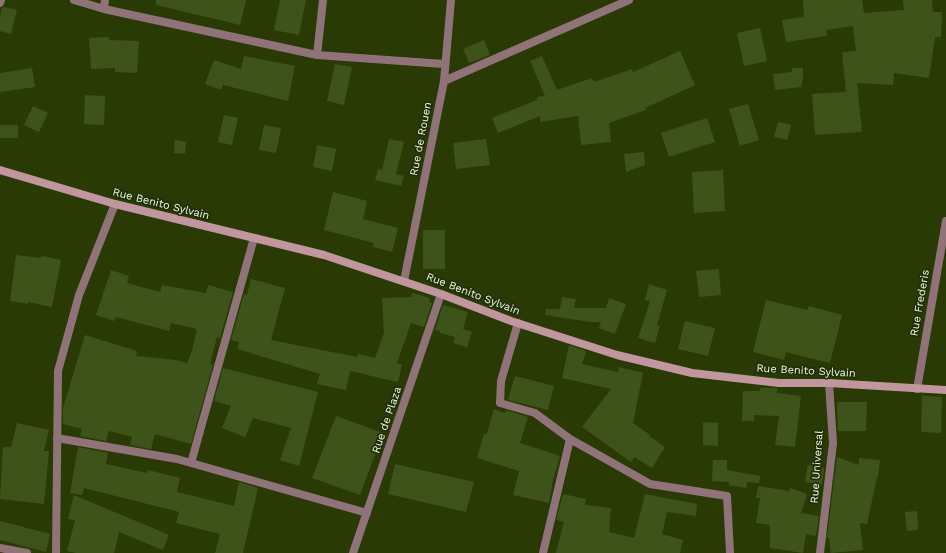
<!DOCTYPE html>
<style>
body{margin:0}
canvas{display:block;background:#293a05}
</style>
<canvas width="946" height="553"></canvas>
<script>
const context = document.querySelector('canvas').getContext('2d');
context.lineJoin = 'round';
function fill(path, color) { context.fillStyle = color; context.fill(path, 'evenodd'); }
const shape = rows => new Path2D(rows.map(r => 'M' + r).join(''));
function trace(path, color, width, dash) { context.strokeStyle = color; context.lineWidth = width; context.lineCap = dash ? 'butt' : 'round'; context.setLineDash(dash || []); context.stroke(path); }
function write(font, color, halo, rows, align = 'center') {
  context.font = font + ' "Work Sans",sans-serif'; context.lineWidth = 3.5; context.setLineDash([]); context.textBaseline = 'middle'; context.strokeStyle = halo; context.fillStyle = color; for (const [text, x, y, turn = 0] of rows) {
    context.save(); context.translate(x, y); context.rotate((+turn || 0) * Math.PI / 180); context.textAlign = isNaN(turn) ? turn : align; if (halo) context.strokeText(text, 0, 0); context.fillText(text, 0, 0); context.restore();
  }
}
fill(shape([
 [156,0,246,0,240,25,156,5],
 [280,0,306,0,299,35,274,30],
 [803,0,862,0,864,13,904,10,903,0,932,0,933,12,942,12,941,37,935,37,929,78,894,73,893,85,857,83,862,132,815,135,812,94,846,92,842,52,856,51,853,26,826,30,827,36,786,42,782,20,804,17],
 [4,7,17,10,11,34,0,31,0,17,2,8],
 [760,28,767,61,744,66,737,33],
 [109,37,109,40,139,41,137,73,115,72,115,68,91,69,89,38],
 [484,40,490,55,469,63,463,49],
 [680,51,695,85,645,108,646,110,609,123,611,142,581,145,578,116,540,122,540,116,498,133,492,118,537,100,537,97,545,96,530,61,542,56,557,90,592,78,594,82,632,69,633,72],
 [244,56,295,66,288,101,223,85,221,90,205,84,214,60,241,69],
 [335,64,352,67,344,105,327,101],
 [32,68,35,87,0,92,0,73],
 [792,68,803,68,803,78,801,87,775,90,773,74,792,72],
 [85,95,105,96,104,125,84,124],
 [748,104,759,140,740,146,729,109],
 [33,106,48,113,39,132,24,125],
 [224,115,238,118,232,145,218,142],
 [707,118,715,142,669,157,661,133],
 [778,122,791,125,787,140,774,137],
 [0,125,18,125,18,138,0,138],
 [264,125,281,128,276,153,259,150],
 [389,139,404,142,396,174,404,176,401,186,375,180,378,169,382,170],
 [486,139,490,165,456,169,453,143],
 [175,140,186,142,185,154,174,153],
 [317,145,336,149,332,171,313,167],
 [644,152,645,165,626,172,624,154],
 [723,170,725,211,694,213,692,172],
 [333,192,367,201,363,219,398,228,392,252,373,247,374,243,324,230],
 [423,230,445,230,445,269,423,269],
 [16,255,41,258,41,256,61,260,52,307,28,302,28,304,10,301],
 [719,269,721,295,699,297,696,271],
 [111,270,129,276,127,283,160,292,162,285,206,293,208,285,233,292,220,338,217,337,210,364,213,365,191,444,155,434,151,449,130,445,132,437,109,431,106,441,80,436,82,429,63,424,63,408,85,335,137,351,136,356,176,360,187,363,192,351,197,329,171,323,169,331,116,317,114,321,96,315],
 [251,279,285,288,271,340,357,357,358,354,375,358,384,333,382,298,411,297,412,293,430,298,429,302,432,303,424,327,411,323,397,363,402,364,398,382,350,371,346,390,317,384,320,374,237,349,239,342,231,340,244,294,247,295],
 [649,284,667,290,657,325,660,326,655,343,638,338,650,301,645,300],
 [562,297,576,299,574,308,606,308,609,298,626,304,615,334,599,328,601,322,590,322,545,315,546,309,560,309],
 [766,300,807,310,809,306,842,315,830,363,786,352,784,360,753,352],
 [443,305,468,312,463,329,472,332,467,347,453,343,455,337,440,333,440,331,435,330],
 [685,321,715,328,708,356,678,349],
 [569,345,586,351,582,364,618,372,619,367,643,373,633,423,650,435,649,436,665,447,652,468,634,457,631,462,582,427,611,389,562,378],
 [223,368,318,392,299,466,280,460,291,428,253,418,245,437,222,428,231,406,214,401],
 [515,376,554,386,548,410,508,400],
 [760,388,777,388,777,393,801,396,795,447,775,445,779,416,754,415,754,421,742,421,743,391,760,391],
 [922,396,942,397,941,433,921,432],
 [837,402,867,402,866,431,838,431],
 [494,409,505,413,506,410,528,417,520,443,560,456,553,480,549,503,513,495,519,471,477,458,484,434,487,434],
 [336,416,383,433,360,495,312,478],
 [703,422,718,423,718,446,703,445],
 [17,423,49,430,44,451,49,451,44,504,0,499,3,447,11,447],
 [78,447,108,453,106,464,147,473,148,470,180,478,177,492,234,506,239,482,258,488,243,553,215,553,220,534,176,523,179,512,84,488,82,495,70,493],
 [837,457,859,465,859,458,880,460,878,477,877,477,867,524,860,523,863,550,831,553,829,538,827,538],
 [713,460,727,460,727,470,760,476,759,483,747,482,746,488,729,485,729,482,712,481],
 [395,464,474,482,466,512,388,494],
 [808,465,824,468,822,485,805,482],
 [758,486,789,491,790,488,807,494,801,513,819,516,816,536,806,534,803,553,770,548,770,525,756,523,760,498,756,498],
 [563,494,586,499,585,505,611,508,609,532,634,538,645,494,697,504,696,516,667,512,662,534,683,540,680,553,556,553,564,522,556,520],
 [74,495,169,535,163,550,119,532,114,553,76,553,67,551,75,520,68,519],
 [917,511,918,530,907,531,905,512],
 [0,521,50,534,46,552,0,540]
]), '#3e531a');
trace(shape([
 [74,0,104,9,317,55,444,64],
 [0,3,1,0],
 [104,9,105,0],
 [317,55,323,0],
 [444,81,629,0],
 [404,281,444,81,451,0],
 [518,323,501,381,500,403,535,413,570,439,650,484,727,496,730,553],
 [917,389,946,221],
 [57,438,177,459,367,513],
 [191,463,254,238],
 [0,548,27,553],
 [56,553,58,371,79,295,115,204],
 [353,553,441,294],
 [543,553,570,439],
 [820,553,833,443,829,383]
]), '#8f7378', 8);
trace(shape([
 [0,170,115,204,324,255,441,294,511,321,617,355,692,373,779,383,829,383,946,390]
]), '#c2969e', 8);
write('11px', '#edfade', '#212f08', [
 ["Rue de Rouen",421,139,-79],
 ["Rue Benito Sylvain",161,204,14],
 ["Rue Benito Sylvain",473,294,21],
 ["Rue Frederis",920,303,-80],
 ["Rue Benito Sylvain",806,371,3],
 ["Rue de Plaza",387,420,-71],
 ["Rue Universal",817,467,-86]
]);
</script>
